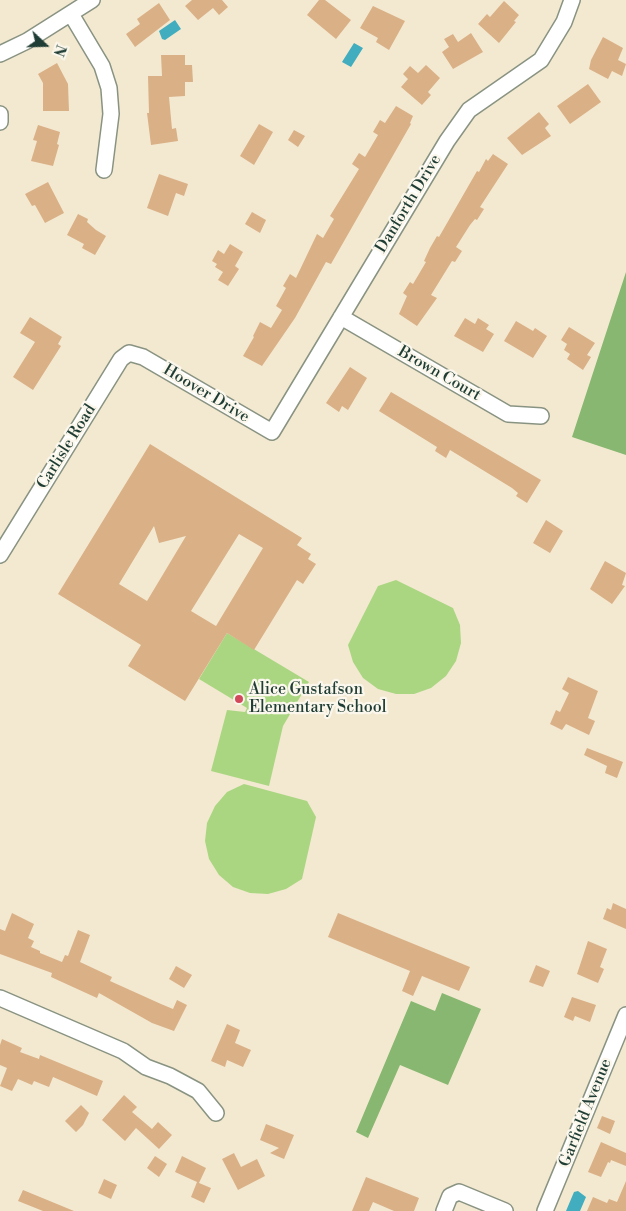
<!DOCTYPE html>
<style>
body{margin:0}
#map{position:relative;width:626px;height:1211px;overflow:hidden;background:#f3e9d0;font-family:"Libre Bodoni",serif}
canvas{display:block}
.north{position:absolute;left:20px;top:20px;width:50px;height:50px;-webkit-text-stroke:4px #fbf7ec;paint-order:stroke;rotate:111deg;font-size:14px;font-weight:700;line-height:20px;text-align:center;color:#1f3d34}
.north::after{content:'';display:block;margin:auto;width:18px;height:22px;background:#1f3d34;clip-path:polygon(50% 0,100% 100%,50% 72%,0 100%)}
</style>
<div id="map">
<canvas width="626" height="1211"></canvas>
<div class="north">N</div>
</div>
<script>
const context = document.querySelector('canvas').getContext('2d');
context.lineJoin = 'round';
function fill(path, color) { context.fillStyle = color; context.fill(path, 'evenodd'); }
const shape = rows => new Path2D(rows.map(r => 'M' + r).join(''));
function trace(path, color, width, dash) { context.strokeStyle = color; context.lineWidth = width; context.lineCap = dash ? 'butt' : 'round'; context.setLineDash(dash || []); context.stroke(path); }
function write(font, color, halo, rows, align = 'center') {
  context.font = font + ' "Libre Bodoni",serif'; context.lineWidth = 4.5; context.setLineDash([]); context.textBaseline = 'middle'; context.strokeStyle = halo; context.fillStyle = color; for (const [text, x, y, turn = 0] of rows) {
    context.save(); context.translate(x, y); context.rotate((+turn || 0) * Math.PI / 180); context.textAlign = isNaN(turn) ? turn : align; if (halo) context.strokeText(text, 0, 0); context.fillText(text, 0, 0); context.restore();
  }
}
fill(shape([
 [396,580,453,608,460,625,461,643,456,661,446,676,431,688,414,694,396,694,378,689,363,678,353,662,348,645,378,586],
 [227,633,309,682,283,726,269,786,211,771,227,710,245,712,247,708,199,679],
 [244,784,307,801,316,817,302,879,286,889,268,894,250,893,233,887,219,875,209,859,205,841,207,823,215,806,227,792]
]), '#aad682');
fill(shape([
 [626,272,626,455,572,437],
 [442,993,481,1009,448,1085,400,1065,368,1138,356,1132,411,1001,435,1011]
]), '#87b770');
fill(shape([
 [175,20,181,29,165,40,162,39,159,31],
 [354,43,363,48,351,67,342,62],
 [578,1191,586,1197,580,1211,566,1211,574,1192]
]), '#41adbf');
fill(shape([
 [192,0,222,0,228,7,219,15,213,8,198,20,185,6],
 [319,0,325,0,351,20,336,39,307,15],
 [504,1,519,15,514,21,516,22,499,43,478,24,487,14,490,17],
 [159,3,170,20,135,47,126,34,140,24,137,19],
 [373,6,405,21,389,50,376,42,378,38,360,28],
 [471,33,483,52,453,69,442,52,449,47,444,39,453,34,458,42],
 [603,37,623,48,618,60,626,64,622,76,612,71,608,79,589,69,591,60],
 [161,55,185,55,185,65,192,65,193,82,185,82,185,96,169,97,172,129,176,128,178,141,151,145,147,113,149,113,148,76,162,76],
 [57,63,68,84,69,111,43,111,43,83,38,74],
 [426,65,440,78,428,92,431,95,422,105,401,87,408,79,403,74,410,66,418,73],
 [588,84,601,102,570,124,557,106],
 [396,106,413,116,410,123,411,124,331,264,326,262,295,318,262,366,243,356,254,337,253,336,260,322,271,328,282,310,276,306,286,288,283,286,290,274,296,278,317,234,323,238,334,219,330,216,359,169,352,164,359,153,365,157,378,135,373,132,380,120,385,123],
 [539,112,549,124,545,128,551,136,522,155,507,138],
 [259,124,273,132,254,165,240,156],
 [38,125,60,132,57,144,59,145,53,166,31,161,37,141,33,140],
 [294,130,305,136,298,147,288,140],
 [493,154,508,164,480,207,484,209,477,220,475,219,470,225,456,247,462,251,455,262,452,261,431,295,437,298,417,326,399,314,407,296,403,293,410,282,413,284,426,262,424,261,430,248,437,236,439,237,477,171,479,172,486,159,488,161],
 [159,174,188,184,184,196,176,193,168,216,147,208],
 [48,182,64,213,45,223,35,205,32,206,25,194],
 [252,212,266,220,260,233,245,224],
 [78,214,88,219,87,222,96,230,106,236,95,255,82,248,84,244,67,235],
 [230,244,243,252,235,266,239,269,228,286,218,280,223,272,215,267,217,264,212,261,218,250,224,254],
 [30,317,62,337,58,344,61,346,33,390,13,377,35,342,20,333],
 [465,318,475,324,478,318,489,325,486,329,494,334,483,352,454,336],
 [516,321,533,331,535,328,547,336,533,358,504,341],
 [569,327,595,343,587,355,591,357,583,370,567,359,570,354,564,350,567,344,561,340],
 [350,367,367,378,348,410,342,406,339,412,326,403],
 [391,392,541,480,527,503,516,496,518,493,512,488,450,450,446,458,435,451,437,447,379,411],
 [150,444,302,538,297,545,311,554,308,559,316,564,303,584,297,580,254,650,227,633,185,701,128,666,141,645,58,594],
 [154,526,159,543,186,536,147,601,119,584],
 [239,534,263,548,216,626,191,611],
 [546,520,563,531,550,553,533,543],
 [605,561,626,573,622,585,625,586,612,604,590,589],
 [568,677,598,691,588,718,595,721,589,735,566,724,562,730,550,724,556,710,560,712,569,693,562,689],
 [587,748,623,762,617,778,605,773,607,766,584,755],
 [613,903,626,909,626,929,603,919,607,908,611,910],
 [12,913,34,924,28,938,34,941,31,947,40,951,40,953,62,962,65,955,68,956,78,930,90,935,80,962,112,977,110,981,161,1004,173,1009,177,1000,187,1005,174,1031,152,1023,99,993,97,998,51,977,52,973,0,954,0,929,5,931],
 [338,913,470,967,459,991,422,976,413,996,402,991,410,971,328,937],
 [588,941,607,949,600,967,604,969,598,983,577,974],
 [536,965,550,971,543,987,529,982],
 [176,966,192,975,184,988,169,979],
 [572,997,596,1005,590,1022,575,1016,573,1021,564,1017],
 [227,1024,240,1030,235,1043,251,1050,243,1067,227,1060,225,1067,211,1061],
 [2,1039,22,1048,20,1052,39,1059,40,1055,103,1081,97,1096,53,1077,49,1087,34,1081,32,1085,18,1079,12,1091,0,1086,7,1068,0,1065,0,1045],
 [124,1095,137,1107,132,1112,152,1129,158,1122,172,1135,159,1149,136,1128,125,1141,102,1120],
 [81,1105,89,1113,83,1125,76,1132,65,1121],
 [602,1116,615,1121,610,1134,597,1128],
 [266,1124,294,1135,284,1159,270,1153,279,1148,260,1140],
 [601,1142,626,1153,626,1166,611,1160,610,1163,608,1162,601,1177,588,1172],
 [234,1153,241,1167,257,1159,265,1176,238,1190,222,1159],
 [155,1156,167,1164,159,1177,147,1168],
 [182,1156,206,1168,199,1183,211,1188,204,1203,191,1197,197,1182,175,1172],
 [366,1177,419,1198,414,1211,394,1211,373,1202,369,1211,352,1211],
 [104,1179,117,1185,111,1199,98,1193],
 [626,1181,626,1211,587,1211,593,1197,607,1203,609,1199,617,1202],
 [23,1190,74,1211,43,1211,18,1201]
]), '#dab087');
const street = shape([
 [71,14,102,66,109,88,111,114,104,170],
 [0,54,27,41,92,0],
 [0,114,0,122],
 [341,317,508,414,541,416],
 [0,555,121,359,129,353,143,357,272,432,447,141,469,110,541,60,564,22,572,0],
 [0,998,123,1051,146,1067,170,1076,198,1091,216,1113],
 [444,1211,450,1196,459,1192,505,1211],
 [545,1211,626,1015]
]);
trace(street, '#899382', 18);
trace(street, '#fff', 15);
for (const [x, y, r, color] of [
 [239,699,5,"#d1495b"]
]) { const dot = new Path2D(); dot.arc(x, y, r, 0, 2 * Math.PI); context.fillStyle = color; context.fill(dot); trace(dot, '#fbf7ec', 2); }
write('16px', '#1f3d34', '#fbf7ec', [
 ["Danforth Drive",409,204,-59],
 ["Brown Court",439,374,30],
 ["Hoover Drive",206,394,31],
 ["Carlisle Road",67,447,-58],
 ["Garfield Avenue",586,1113,-68]
]);
write('16px', '#1f3d34', '#fbf7ec', [
 ["Alice Gustafson",249,690],
 ["Elementary School",249,708]
], 'left');
</script>
